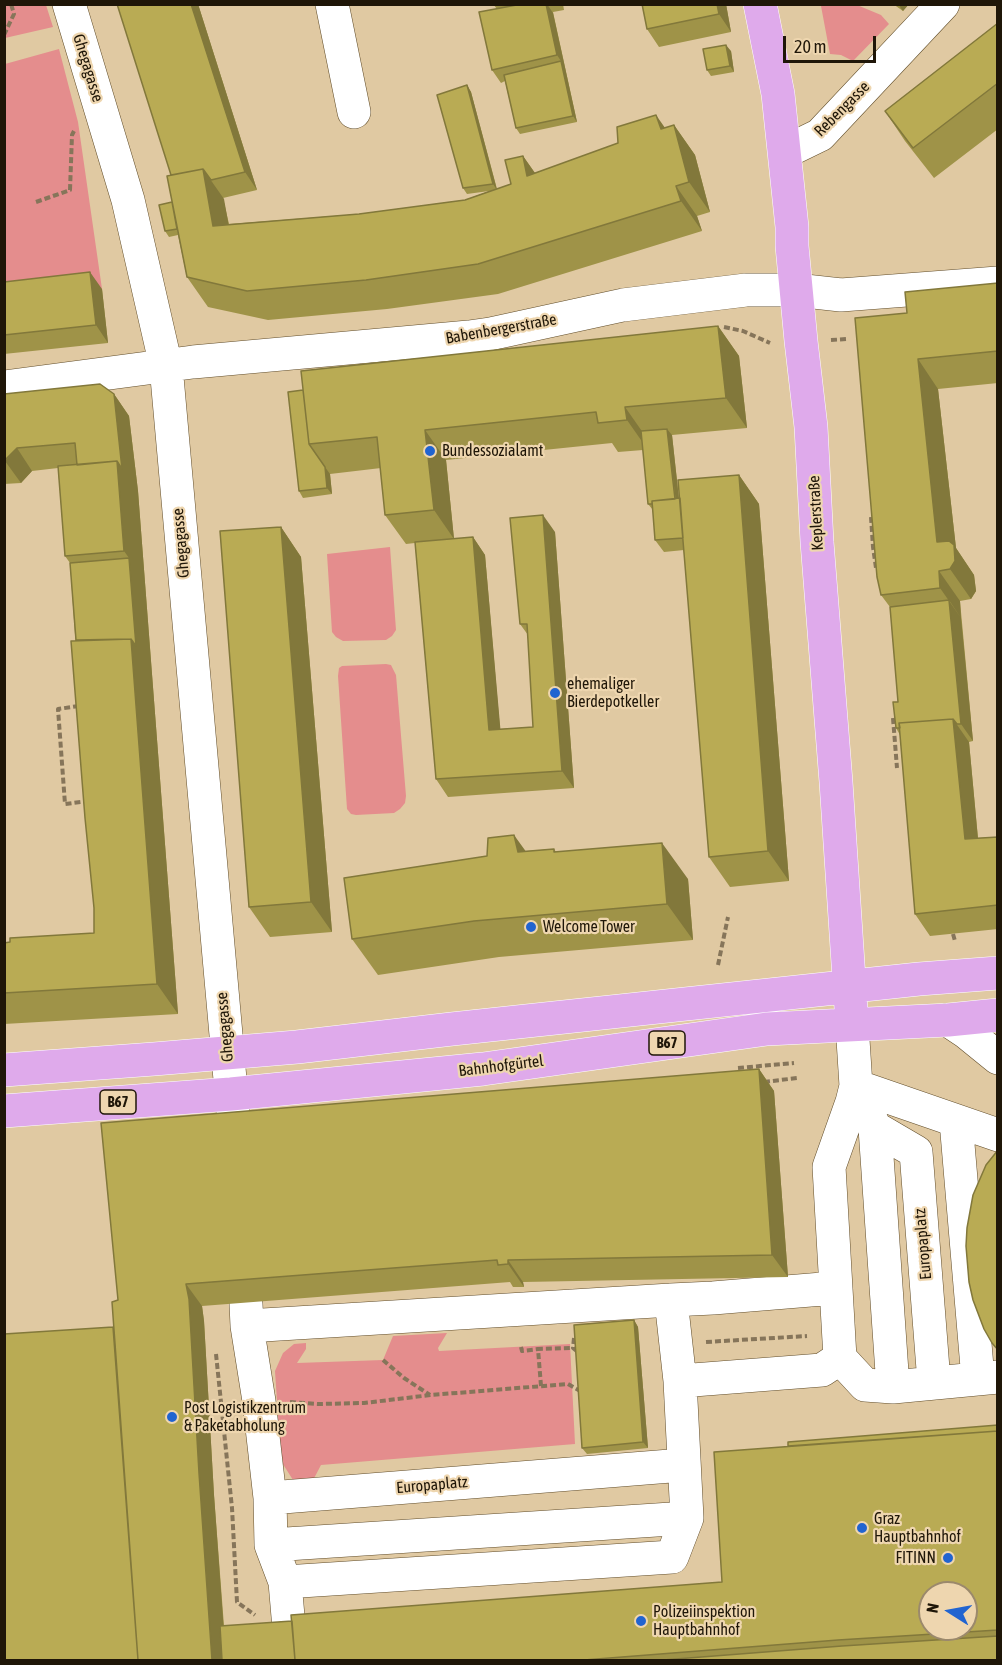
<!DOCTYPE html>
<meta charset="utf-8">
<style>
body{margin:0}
#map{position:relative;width:1002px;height:1665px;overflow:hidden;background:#e0c9a2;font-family:"Asap Condensed",sans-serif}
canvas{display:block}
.frame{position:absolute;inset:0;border:6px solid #1f1608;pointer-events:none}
.north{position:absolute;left:918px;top:1581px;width:60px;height:60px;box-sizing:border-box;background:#eed6af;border:2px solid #9b896c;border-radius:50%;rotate:281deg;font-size:16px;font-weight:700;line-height:24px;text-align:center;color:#1f1608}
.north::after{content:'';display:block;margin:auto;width:21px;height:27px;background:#2164d0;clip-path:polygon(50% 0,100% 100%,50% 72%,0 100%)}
.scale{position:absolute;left:783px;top:36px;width:93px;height:27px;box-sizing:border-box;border:3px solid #1f1608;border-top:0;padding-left:8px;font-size:18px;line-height:21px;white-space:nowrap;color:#1f1608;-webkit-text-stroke:4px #eed6af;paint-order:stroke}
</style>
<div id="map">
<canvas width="1002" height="1665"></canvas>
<div class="frame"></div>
<div class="north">N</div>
<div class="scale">20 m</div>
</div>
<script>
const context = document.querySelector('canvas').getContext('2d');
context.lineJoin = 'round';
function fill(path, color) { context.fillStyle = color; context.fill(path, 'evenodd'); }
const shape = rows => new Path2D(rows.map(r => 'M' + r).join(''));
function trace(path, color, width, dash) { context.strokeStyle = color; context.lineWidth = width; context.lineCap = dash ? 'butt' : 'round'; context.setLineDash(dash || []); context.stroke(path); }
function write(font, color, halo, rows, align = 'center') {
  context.font = font + ' "Asap Condensed",sans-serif'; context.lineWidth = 4.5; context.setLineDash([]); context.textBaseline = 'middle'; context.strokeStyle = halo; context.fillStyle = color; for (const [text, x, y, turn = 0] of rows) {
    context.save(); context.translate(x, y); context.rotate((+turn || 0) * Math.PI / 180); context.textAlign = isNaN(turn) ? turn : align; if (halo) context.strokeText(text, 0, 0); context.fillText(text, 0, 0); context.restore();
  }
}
fill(shape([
 [4,5,46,5,53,27,5,38],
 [823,5,857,5,881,15,889,24,853,61,841,55,830,54,821,6],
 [59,49,78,122,102,289,5,301,5,64],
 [390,547,396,630,392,636,386,640,343,641,336,637,332,632,327,554],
 [386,664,391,665,396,675,406,796,405,803,400,809,394,813,356,815,351,814,347,809,338,676,339,668,342,666],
 [447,1333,438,1348,439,1351,570,1344,575,1444,321,1465,310,1486,293,1480,281,1461,275,1371,283,1353,294,1344,306,1343,306,1349,297,1363,383,1360,393,1336]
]), '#e48d8d');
const minor = shape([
 [69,4,128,200,166,366,235,1135],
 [332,4,354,112],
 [785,152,820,135,943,4],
 [4,387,193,362,469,337,490,334,623,305,746,290,796,290,841,295,998,283],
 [948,1020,966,1032,998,1058],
 [852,1024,856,1086,852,1102,829,1167,840,1358,865,1385,893,1387,998,1377],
 [856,1086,875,1128,893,1387],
 [856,1086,998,1135],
 [956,1121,978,1379],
 [875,1128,916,1152,934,1382],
 [246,1304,247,1326,259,1401,270,1498,271,1545,285,1582,672,1557,687,1518,680,1381,671,1300],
 [247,1326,671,1300,713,1298,835,1288],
 [680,1381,822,1370,840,1358],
 [270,1498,683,1465],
 [271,1545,687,1518],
 [285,1582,289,1628]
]);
const major = shape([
 [760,4,778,94,792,227,792,246,801,341,811,427,817,542,836,782,852,1024],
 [4,1070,154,1059,297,1047,452,1029,919,979,998,973],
 [4,1111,231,1094,483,1069,767,1029,948,1020,998,1015]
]);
trace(minor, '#614d2a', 34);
trace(major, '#fff', 34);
trace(shape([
 [4,35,14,14,11,4],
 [36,202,70,190,72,135,74,131],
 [724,327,743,331,770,343],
 [831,340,847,339],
 [871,517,873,547,876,568],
 [79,706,58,709,65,804,88,801],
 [893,718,897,768],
 [953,934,955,941],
 [718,965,728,917],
 [738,1068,794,1063],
 [764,1082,797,1078],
 [574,1338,573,1348,578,1352],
 [706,1342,807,1336],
 [521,1347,522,1351,538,1349],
 [216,1354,232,1508,237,1602,255,1615],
 [383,1360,404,1378,430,1395],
 [541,1386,538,1349,573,1348],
 [290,1402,318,1404,364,1403,431,1395,568,1384,582,1392]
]), '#86755a', 4, [6, 3]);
trace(minor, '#fff', 33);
trace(major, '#dfaaeb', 33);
fill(shape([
 [198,4,257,190,223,198,229,224,359,214,465,200,489,191,467,194,463,188,467,85,471,92,497,189,511,184,523,156,535,173,674,125,695,155,710,212,697,216,702,231,498,294,387,309,268,320,208,307,187,277,178,235,169,237,165,231,172,202,171,175],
 [493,4,563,4,564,10,553,12,577,122,520,134,516,128,505,81,501,83,492,70,497,9],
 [642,4,726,4,731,32,659,47,647,29],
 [893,4,909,4,903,11],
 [998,23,998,129,934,178,905,141,885,111],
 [731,51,734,72,711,76,707,70],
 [4,282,102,289,108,343,4,354],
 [998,283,998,383,938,389,956,548,974,575,976,591,971,599,960,601,973,741,969,742,978,838,998,837,998,929,930,936,915,914,900,735,896,728,898,702,890,607,881,595,907,313],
 [718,326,739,356,747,428,672,435,679,498,739,475,759,504,789,881,730,887,709,857,684,550,664,552,655,540,653,510,648,504,643,450,618,452,612,443,446,460,454,539,473,537,485,555,500,729,533,727,528,635,520,624,555,532,574,788,448,797,436,779,415,543,406,544,385,515,381,468,330,474,332,494,303,498,299,491,303,390],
 [4,394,114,394,129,416,138,491,178,1014,4,1024,4,943,94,933,94,908,70,563,65,556,58,468,32,471,21,483,4,484],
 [281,527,301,557,332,932,270,937,249,907],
 [554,849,556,852,688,879,693,940,499,957,378,975,352,939,526,851],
 [759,1069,774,1091,788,1277,523,1282,524,1287,513,1287,510,1282,202,1306,204,1321,214,1495,224,1626,292,1621,722,1582,788,1446,998,1425,998,1660,4,1660,113,1327,118,1300],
 [634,1320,638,1327,648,1448,587,1454,582,1448]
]), '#9f9348');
fill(shape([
 [191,4,198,4,257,190,245,172],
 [546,4,547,4,553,13,577,122,573,116,561,61,557,55],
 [717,4,726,4,731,32,719,14],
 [898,4,909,4,903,11],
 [726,45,731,51,734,72,730,66],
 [467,85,471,92,497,190,493,184],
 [656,115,677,145,661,129],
 [674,125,695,155,710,212,689,182],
 [523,156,544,186,527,176],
 [203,169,224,199,234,255,213,226],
 [676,186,697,216,702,231,681,201],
 [90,272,102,289,108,343,96,325],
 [718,326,739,356,747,428,726,398],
 [918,359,938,389,956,548,974,575,976,591,971,599,950,569,937,542],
 [114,394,129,416,138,491,178,1014,157,984,131,639,129,558,124,551,117,461],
 [625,407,646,437,648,450,627,420],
 [667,429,672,435,680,509,676,502],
 [425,430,446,460,454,539,434,510],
 [17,448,32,471,21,483,5,461],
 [325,467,330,474,332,494,327,488],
 [739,475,759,504,789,881,768,851],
 [543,515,555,532,574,788,562,771],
 [281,527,301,557,332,932,311,902],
 [473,537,485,555,502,747,489,730],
 [939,571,960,601,961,618,940,588],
 [949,600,961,618,973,741,961,724],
 [953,719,969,742,980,861,965,839],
 [514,835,540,871,518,852],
 [662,843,688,879,693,940,667,904],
 [759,1069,774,1091,788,1277,772,1255],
 [508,1260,523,1282,524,1287,508,1264],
 [186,1284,202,1306,204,1321,214,1495,226,1660,212,1660],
 [634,1320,638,1327,648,1448,643,1442]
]), '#82783b');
const building = shape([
 [117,4,191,4,245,172,211,180,203,169,171,175,117,4],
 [522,4,546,4,557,55,492,70,479,12,522,4],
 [642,4,717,4,719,14,647,29,642,4],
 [998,23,998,83,913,148,885,111,998,23],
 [726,45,730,66,707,70,703,49,726,45],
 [561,61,573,116,516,128,504,75,561,61],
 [467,85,493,184,463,188,437,95,467,85],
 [656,115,661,129,674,125,689,182,676,186,681,201,478,264,366,280,247,291,187,277,167,176,203,169,213,226,359,214,465,200,511,184,505,160,523,156,527,176,618,143,617,127,656,115],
 [172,202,177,229,165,231,159,205,172,202],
 [90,272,96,325,4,335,4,282,90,272],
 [998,283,998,351,918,359,937,542,949,541,954,545,955,561,950,569,939,571,940,588,881,595,877,577,855,318,907,313,905,292,998,283],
 [718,326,726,398,625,407,627,420,598,423,596,412,425,430,434,510,385,515,377,437,309,444,301,371,718,326],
 [100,384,114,394,122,469,117,461,77,465,75,443,17,448,4,461,4,394,100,384],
 [303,390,309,444,325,467,327,488,299,491,288,392,303,390],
 [667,429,675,499,652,501,652,504,648,504,641,431,667,429],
 [117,461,124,551,65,556,58,466,117,461],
 [739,475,768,851,709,857,678,480,739,475],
 [680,498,683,538,655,540,652,501,680,498],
 [543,515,562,771,436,779,415,542,473,537,489,730,533,727,527,624,520,624,510,518,543,515],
 [281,527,311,902,249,907,220,531,281,527],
 [129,558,136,646,131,639,76,640,70,563,129,558],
 [949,600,961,724,957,724,953,719,899,723,900,728,896,728,893,702,898,702,890,607,949,600],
 [131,639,157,984,4,993,4,943,10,942,10,938,94,933,94,908,85,818,71,641,131,639],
 [953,719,965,839,998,837,998,905,915,914,899,723,953,719],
 [514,835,518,852,554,849,554,852,662,843,667,904,474,921,352,939,344,878,487,856,488,838,514,835],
 [759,1069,772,1255,508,1260,508,1264,498,1265,497,1260,186,1284,189,1299,199,1473,212,1660,138,1660,113,1316,112,1302,118,1300,101,1123,759,1069],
 [998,1150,998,1350,992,1343,984,1329,973,1300,969,1282,966,1246,967,1228,973,1195,986,1165,998,1150],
 [634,1320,643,1442,582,1448,574,1325,634,1320],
 [113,1327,138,1660,4,1660,4,1334,113,1327],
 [998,1425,998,1431,788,1446,788,1442,998,1425],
 [998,1431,998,1630,838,1640,584,1660,295,1660,291,1615,722,1582,714,1452,998,1431],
 [930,1593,966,1593,966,1629,930,1629,930,1593],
 [292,1621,295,1660,222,1660,220,1626,292,1621],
 [998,1636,998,1660,663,1660,842,1646,998,1636]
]);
fill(building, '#b9ab54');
trace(building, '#82783b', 1.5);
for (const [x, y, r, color] of [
 [430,451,6,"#2164d0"],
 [555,693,6,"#2164d0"],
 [531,927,6,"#2164d0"],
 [172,1417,6,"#2164d0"],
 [862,1528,6,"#2164d0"],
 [948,1558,6,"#2164d0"],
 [641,1621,6,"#2164d0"]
]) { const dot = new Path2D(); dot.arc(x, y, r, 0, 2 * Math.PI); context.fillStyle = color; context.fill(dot); trace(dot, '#eed6af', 2); }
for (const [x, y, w] of [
 [667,1043,36],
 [118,1102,36]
]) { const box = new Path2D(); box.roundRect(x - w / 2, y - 12, w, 24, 4.5); context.fillStyle = '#eed6af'; context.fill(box); trace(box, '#1f1608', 1.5); }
write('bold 15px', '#1f1608', null, [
 ["B67",667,1043],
 ["B67",118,1102]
]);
write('16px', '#1f1608', '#eed6af', [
 ["Ghegagasse",88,68,73],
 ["Rebengasse",842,109,-45],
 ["Babenbergerstraße",501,329,-10],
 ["Keplerstraße",816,513,-93],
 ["Ghegagasse",181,543,-95],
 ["Ghegagasse",225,1027,-95],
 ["Bahnhofgürtel",501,1066,-7],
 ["Europaplatz",923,1244,-95],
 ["Europaplatz",432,1485,-5]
]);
write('16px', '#1f1608', '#eed6af', [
 ["Bundessozialamt",442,451],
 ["ehemaliger",567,684],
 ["Bierdepotkeller",567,702],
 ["Welcome Tower",543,927],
 ["Post Logistikzentrum",184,1408],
 ["& Paketabholung",184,1426],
 ["Graz",874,1519],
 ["Hauptbahnhof",874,1537],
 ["FITINN",936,1558,"right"],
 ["Polizeiinspektion",653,1612],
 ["Hauptbahnhof",653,1630]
], 'left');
</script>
